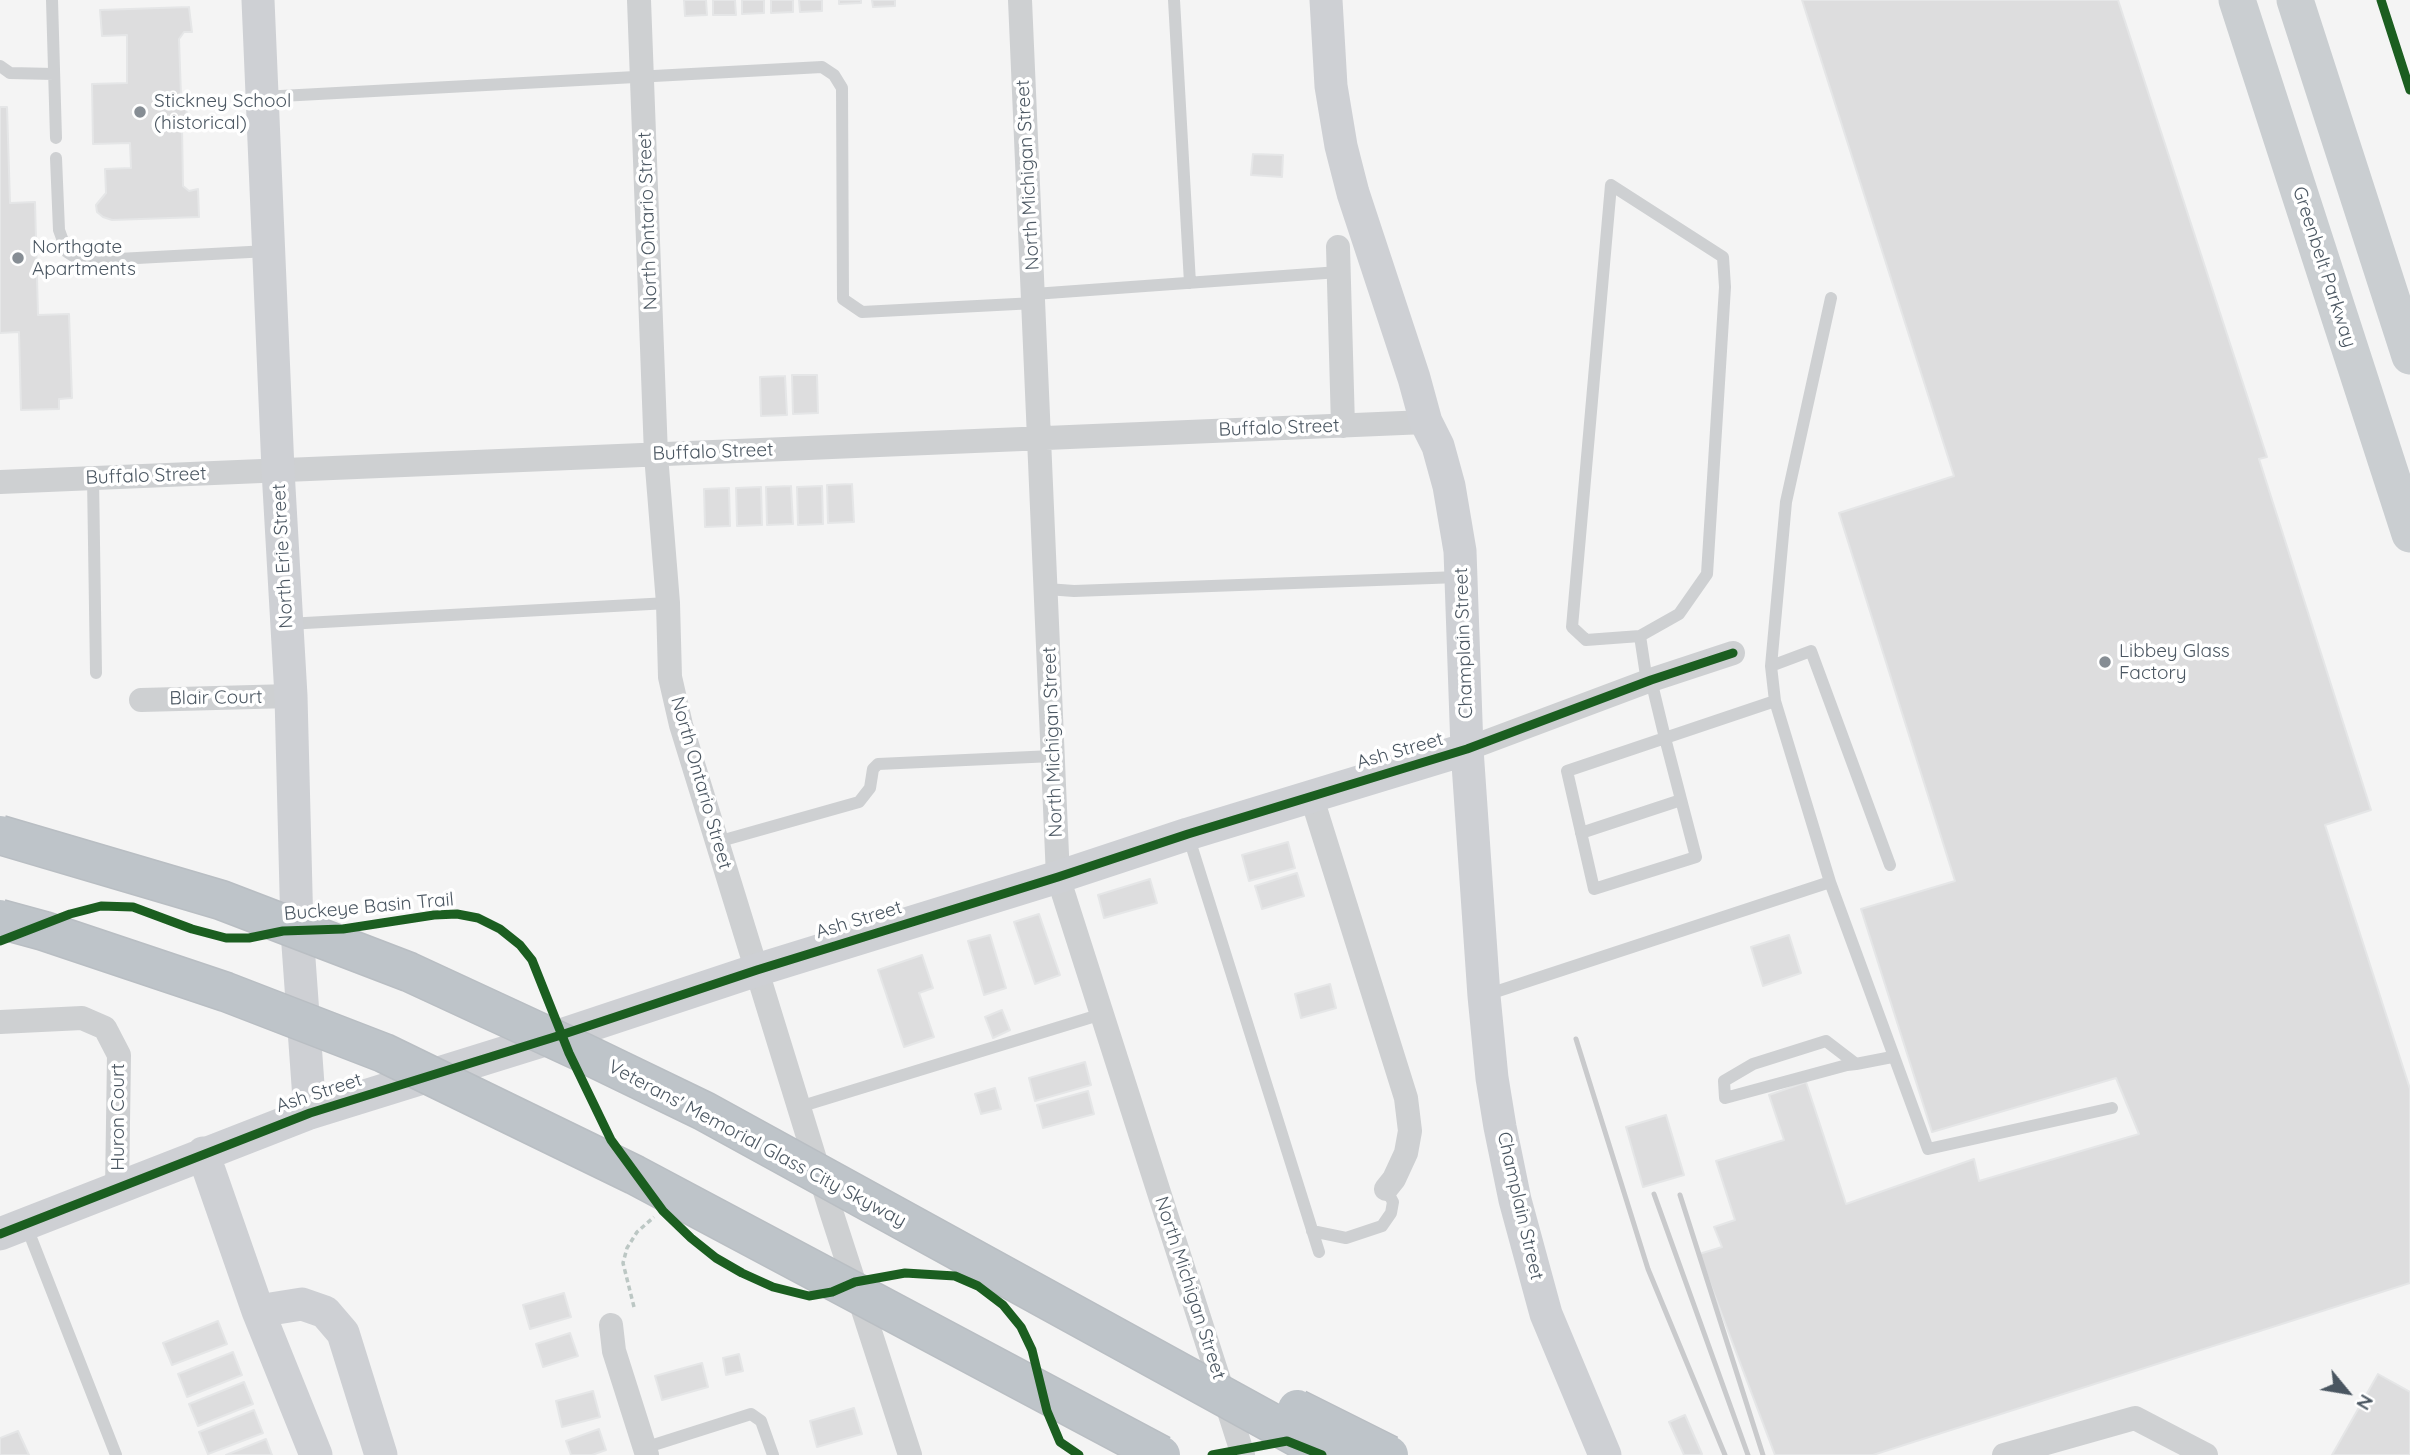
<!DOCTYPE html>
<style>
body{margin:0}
#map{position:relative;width:2410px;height:1455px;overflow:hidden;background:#f4f4f4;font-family:Quicksand,sans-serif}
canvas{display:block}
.north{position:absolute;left:2312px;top:1357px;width:70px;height:70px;-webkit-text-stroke:5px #fff;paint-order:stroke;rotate:120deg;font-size:19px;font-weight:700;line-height:28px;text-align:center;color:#4a5661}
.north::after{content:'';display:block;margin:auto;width:24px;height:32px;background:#4a5661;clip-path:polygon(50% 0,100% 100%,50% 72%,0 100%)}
</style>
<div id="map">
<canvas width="2410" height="1455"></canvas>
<div class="north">N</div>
</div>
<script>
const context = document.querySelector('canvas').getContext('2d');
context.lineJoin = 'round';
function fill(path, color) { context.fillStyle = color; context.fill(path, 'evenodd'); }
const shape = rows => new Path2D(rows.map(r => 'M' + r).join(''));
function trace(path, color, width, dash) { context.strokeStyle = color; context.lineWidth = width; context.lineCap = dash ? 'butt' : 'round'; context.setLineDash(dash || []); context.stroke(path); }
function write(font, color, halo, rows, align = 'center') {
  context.font = font + ' Quicksand,sans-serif'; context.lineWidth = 7; context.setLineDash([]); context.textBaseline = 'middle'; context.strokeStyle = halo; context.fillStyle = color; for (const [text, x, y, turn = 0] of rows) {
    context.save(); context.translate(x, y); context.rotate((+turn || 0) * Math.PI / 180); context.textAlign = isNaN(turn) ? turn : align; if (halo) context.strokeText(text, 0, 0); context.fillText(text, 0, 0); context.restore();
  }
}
const building = shape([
 [684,0,706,0,707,15,685,16,684,0],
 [713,0,735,0,736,15,713,15,713,0],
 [742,0,764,0,764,13,742,14,742,0],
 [771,0,793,0,793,12,771,13,771,0],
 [799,0,822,0,822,11,800,12,799,0],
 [839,0,861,0,861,3,839,4,839,0],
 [872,0,895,0,895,6,873,7,872,0],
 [1802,0,2118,0,2267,457,2259,459,2371,810,2325,825,2410,1089,2410,1283,1873,1455,1775,1455,1699,1254,1722,1247,1714,1227,1735,1220,1716,1161,1784,1140,1769,1095,1806,1082,1846,1204,1974,1159,1979,1181,2139,1134,2116,1078,1932,1132,1861,909,1955,881,1839,513,1954,476,1802,0],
 [189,7,192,32,184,32,179,39,181,96,186,101,187,122,182,127,183,186,189,191,198,189,199,217,112,220,103,217,97,212,96,205,106,193,105,169,131,168,130,143,93,144,92,84,127,83,127,35,102,36,100,10,189,7],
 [0,107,7,107,10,203,35,202,38,315,69,314,72,398,59,399,59,409,21,410,19,332,0,333,0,107],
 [1253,154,1283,155,1282,177,1251,175,1253,154],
 [792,375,817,375,818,413,793,414,792,375],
 [785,376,787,415,761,416,760,377,785,376],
 [852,484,854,522,828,523,827,485,852,484],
 [791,486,793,524,767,525,766,487,791,486],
 [822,486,823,524,798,525,797,487,822,486],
 [761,487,762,525,737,526,736,488,761,487],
 [729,488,730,526,705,527,704,489,729,488],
 [1288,842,1295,868,1249,881,1242,855,1288,842],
 [1297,873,1304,896,1262,909,1255,886,1297,873],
 [1150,879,1157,903,1104,918,1098,895,1150,879],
 [1039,914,1060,975,1035,984,1014,922,1039,914],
 [990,935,1006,988,984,995,968,941,990,935],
 [1789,935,1801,973,1763,986,1751,947,1789,935],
 [922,955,933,988,919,993,934,1037,904,1047,878,970,922,955],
 [1330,984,1336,1008,1301,1018,1295,994,1330,984],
 [1002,1010,1010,1030,993,1038,985,1017,1002,1010],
 [1085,1062,1091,1085,1035,1101,1029,1078,1085,1062],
 [995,1088,1001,1109,981,1114,975,1094,995,1088],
 [1088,1091,1094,1114,1043,1128,1037,1105,1088,1091],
 [1666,1115,1684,1175,1643,1187,1626,1127,1666,1115],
 [564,1293,571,1317,530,1329,523,1305,564,1293],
 [218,1321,227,1344,172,1365,163,1343,218,1321],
 [570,1333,578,1356,543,1367,536,1344,570,1333],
 [233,1352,242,1375,187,1397,178,1374,233,1352],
 [739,1354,743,1371,726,1375,723,1358,739,1354],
 [702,1363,708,1387,662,1400,655,1376,702,1363],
 [2378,1374,2410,1392,2410,1455,2332,1455,2378,1374],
 [244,1382,253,1404,198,1426,189,1404,244,1382],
 [593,1391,600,1417,562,1427,556,1401,593,1391],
 [854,1408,862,1434,817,1447,810,1421,854,1408],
 [254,1410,263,1433,208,1454,199,1432,254,1410],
 [1685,1415,1702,1454,1699,1455,1684,1455,1669,1422,1685,1415],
 [599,1429,606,1450,592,1455,571,1455,566,1441,599,1429],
 [18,1431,29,1455,0,1455,0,1438,18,1431],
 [266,1439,272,1455,226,1455,266,1439]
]);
fill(building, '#ddddde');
trace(building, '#e5e6e7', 2);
trace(shape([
 [634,1307,623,1263,627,1248,637,1232,654,1217]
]), '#bcc7c4', 3.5, [5, 3.5]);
trace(shape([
 [52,0,56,138],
 [1174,0,1190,283],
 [0,66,10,73,54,74],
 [262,97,822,67,834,75,842,88,843,299,862,312,1035,303],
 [56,158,59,230,67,252,81,261,268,251],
 [1034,294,1339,272],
 [93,478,96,673],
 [1047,589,1074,591,1459,577],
 [287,624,668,603],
 [1640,636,1586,640,1572,627,1611,185,1723,257,1725,287,1707,574,1679,614,1640,636,1647,682],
 [1771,666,1811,651,1890,865],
 [1775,701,1771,666,1786,502,1831,298],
 [1665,738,1696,857,1594,889,1567,771,1665,738],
 [1581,833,1681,800],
 [1188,835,1319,1252],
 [717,842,859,802,870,788,873,769,878,764,1053,756],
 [1830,882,1928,1149,2112,1108],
 [1486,995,1830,882,1775,701,1665,738,1651,680],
 [1856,1064,1826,1041,1753,1064,1724,1081,1725,1098,1847,1065,1856,1064,1892,1057],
 [799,1107,1102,1014],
 [26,1225,116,1455],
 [1312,1231,1346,1238,1382,1226,1391,1213,1393,1202,1386,1189],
 [644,1448,751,1414,761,1421,773,1455]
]), '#ced0d2', 12);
trace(shape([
 [639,0,656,455,668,603,670,677,681,725,831,1211,910,1455],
 [1020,0,1058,877,1243,1455],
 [1338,247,1343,426],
 [0,482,1426,422],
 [141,700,291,696],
 [1467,749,1651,680,1733,653],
 [1311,795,1406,1098,1410,1131,1406,1153,1394,1179,1386,1189],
 [0,1022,82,1018,105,1028,119,1055,117,1190],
 [611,1325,614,1351,647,1455],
 [2004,1455,2135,1418,2206,1455]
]), '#ced0d2', 24);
trace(shape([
 [258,0,278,470,291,696,297,931,310,1113],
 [1326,0,1331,86,1341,146,1353,193,1414,378,1426,422,1438,446,1449,486,1460,551,1467,749,1484,996,1492,1078,1500,1127,1515,1200,1546,1314,1605,1455],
 [203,1153,258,1311,316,1455],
 [0,1234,310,1113,561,1035,757,970,1058,877,1188,834,1467,749],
 [258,1311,302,1304,325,1312,343,1333,381,1455]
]), '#ced0d4', 33);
trace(shape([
 [2237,0,2410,534],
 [2295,0,2410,356]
]), '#caced1', 37);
trace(shape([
 [1576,1039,1648,1269,1725,1455],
 [1654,1194,1748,1455],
 [1680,1195,1763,1455]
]), '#c9cacc', 5);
const highwayBridge = shape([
 [0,835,221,900,409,972,584,1053,704,1111,1330,1455],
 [0,919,44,931,226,992,384,1053,635,1175,1161,1455],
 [1297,1409,1389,1455]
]);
trace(highwayBridge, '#b9bec3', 41, []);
trace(highwayBridge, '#bec4c9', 38);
trace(shape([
 [2381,0,2410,90],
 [0,941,70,914,101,906,133,907,192,929,226,938,249,938,283,931,343,929,434,915,457,914,478,918,500,929,520,945,532,960,569,1053,611,1140,663,1211,691,1238,716,1258,742,1273,773,1287,809,1296,832,1292,855,1282,905,1273,955,1276,978,1286,1003,1305,1021,1327,1032,1350,1047,1411,1060,1442,1079,1455],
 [0,1234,310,1113,561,1035,757,970,1058,877,1188,834,1467,749,1651,680,1733,653],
 [1212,1455,1287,1441,1322,1455]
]), '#1b5e20', 9);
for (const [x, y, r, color] of [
 [140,112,7,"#868d94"],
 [18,258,7,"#868d94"],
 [2105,662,7,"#868d94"]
]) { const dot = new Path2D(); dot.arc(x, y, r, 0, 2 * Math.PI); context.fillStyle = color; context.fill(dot); trace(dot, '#fff', 2.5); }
write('19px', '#4a5661', '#fff', [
 ["Stickney School",154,101],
 ["(historical)",154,123],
 ["Northgate",32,247],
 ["Apartments",32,269],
 ["Libbey Glass",2119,651],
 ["Factory",2119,673]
], 'left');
write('19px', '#4a5661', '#fff', [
 ["North Michigan Street",1028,175,-93],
 ["North Ontario Street",648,221,-92],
 ["Greenbelt Parkway",2324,267,72],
 ["Buffalo Street",1279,428,-2],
 ["Buffalo Street",713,452,-2],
 ["Buffalo Street",146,476,-2],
 ["North Erie Street",283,556,-93],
 ["Champlain Street",1464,643,-92],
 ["Blair Court",216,698,-1],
 ["North Michigan Street",1053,742,-92],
 ["Ash Street",1400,751,-16],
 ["North Ontario Street",701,783,74],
 ["Buckeye Basin Trail",369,907,-5],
 ["Ash Street",859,920,-17],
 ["Ash Street",319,1093,-18],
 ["Huron Court",118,1117,-90],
 ["Veterans' Memorial Glass City Skyway",757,1144,28],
 ["Champlain Street",1520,1206,77],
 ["North Michigan Street",1190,1288,72]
]);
</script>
